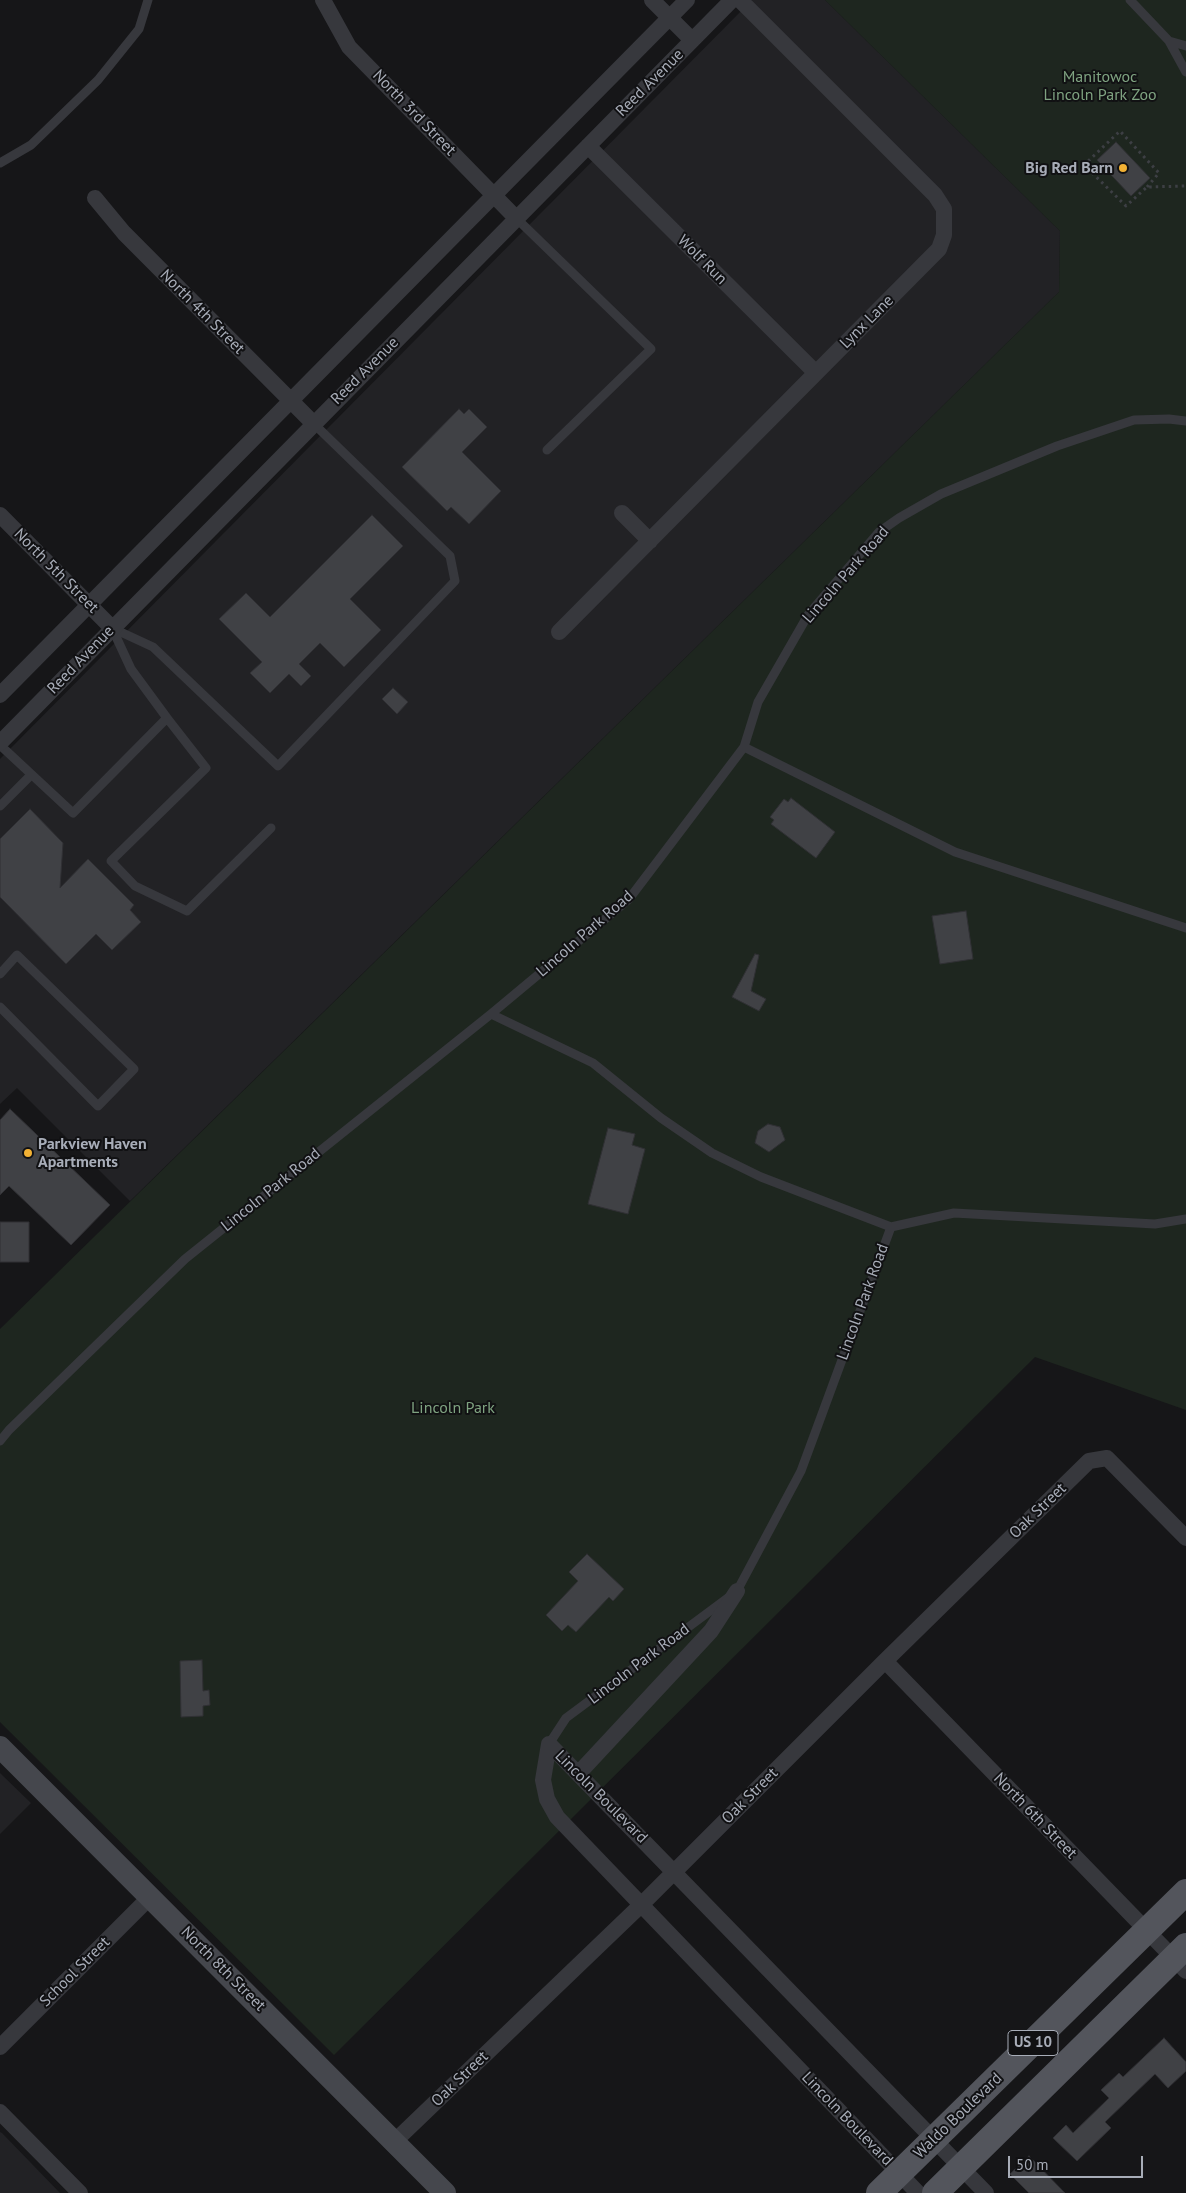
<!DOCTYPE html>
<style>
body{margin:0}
#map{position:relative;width:1186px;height:2193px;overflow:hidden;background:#161618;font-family:"PT Sans",sans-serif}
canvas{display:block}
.scale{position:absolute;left:1008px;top:2156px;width:135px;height:22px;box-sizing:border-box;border:2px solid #a8adb8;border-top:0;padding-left:6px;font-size:15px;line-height:18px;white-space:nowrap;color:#a8adb8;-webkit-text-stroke:4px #111113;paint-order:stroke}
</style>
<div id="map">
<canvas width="1186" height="2193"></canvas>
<div class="scale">50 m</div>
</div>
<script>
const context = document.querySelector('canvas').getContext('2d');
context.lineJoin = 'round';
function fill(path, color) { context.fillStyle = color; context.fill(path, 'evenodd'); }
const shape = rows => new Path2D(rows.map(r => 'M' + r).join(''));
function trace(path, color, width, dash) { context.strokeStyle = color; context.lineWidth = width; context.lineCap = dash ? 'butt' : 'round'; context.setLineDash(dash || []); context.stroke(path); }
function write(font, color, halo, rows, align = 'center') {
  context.font = font + ' "PT Sans",sans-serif'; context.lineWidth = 4; context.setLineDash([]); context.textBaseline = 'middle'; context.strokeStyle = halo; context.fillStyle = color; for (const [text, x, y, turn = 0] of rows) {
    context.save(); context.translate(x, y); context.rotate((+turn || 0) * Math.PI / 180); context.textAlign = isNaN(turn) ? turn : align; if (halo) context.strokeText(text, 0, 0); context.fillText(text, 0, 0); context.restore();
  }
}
fill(shape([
 [752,0,825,0,1060,231,1059,292,130,1201,17,1088,0,1104,0,759],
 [0,1773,31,1803,0,1834],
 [0,2132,2,2133,60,2193,0,2193]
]), '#222225');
fill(shape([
 [825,0,1186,0,1186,1410,1035,1357,334,2055,0,1722,0,1329,1059,292,1060,231]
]), '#1e261f');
const building = shape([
 [1116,142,1150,178,1131,196,1097,160,1116,142],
 [459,409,464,414,469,409,487,427,462,452,501,491,469,524,451,507,447,511,402,467,459,409],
 [372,515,403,546,350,599,381,630,344,667,320,643,299,664,311,676,301,686,289,674,270,693,250,673,262,662,219,619,246,593,270,617,372,515],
 [393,688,408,702,397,714,382,699,393,688],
 [791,798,835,832,816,858,771,824,774,820,770,817,784,799,788,802,791,798],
 [30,809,63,843,60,888,88,859,134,905,130,910,141,922,112,950,96,934,66,964,0,897,0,839,30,809],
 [966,911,973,959,940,964,932,916,966,911],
 [755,954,759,955,751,991,766,999,759,1011,732,997,755,954],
 [10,1109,110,1205,71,1245,9,1186,0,1195,0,1120,10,1109],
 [768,1124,780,1127,785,1140,769,1152,755,1143,758,1131,768,1124],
 [608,1128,635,1134,632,1145,645,1149,628,1214,588,1204,608,1128],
 [0,1222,29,1222,29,1262,0,1262,0,1222],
 [587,1554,624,1589,613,1601,609,1597,576,1632,568,1625,562,1631,546,1615,578,1581,569,1572,587,1554],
 [202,1660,203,1691,209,1690,210,1705,203,1706,203,1716,181,1717,180,1661,202,1660],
 [1164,2038,1186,2062,1186,2071,1168,2088,1155,2074,1105,2122,1111,2128,1077,2161,1053,2138,1066,2125,1073,2133,1109,2098,1101,2090,1119,2073,1123,2077,1164,2038],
 [1029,2156,1065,2193,1029,2193,1010,2174,1029,2156]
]);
fill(building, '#404145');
trace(building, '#303034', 1);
trace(shape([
 [1147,187,1159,173,1120,131,1084,165,1126,206,1147,187,1186,186]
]), '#3d3f44', 3, [2.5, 4]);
trace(shape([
 [1130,0,1169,41,1186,72],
 [1169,41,1186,46],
 [0,163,31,145,98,80,139,29,148,0],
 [516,218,651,349,547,450],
 [112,628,153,647,278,766,455,581,450,556,313,423],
 [167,718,206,768,111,861,135,886,187,911,271,828],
 [0,745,73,813,167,718,131,669,112,628],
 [744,747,955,852,1186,928],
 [0,806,31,775],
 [0,974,17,955,134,1069,98,1106,0,1007],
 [491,1014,593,1063,661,1118,712,1153,761,1177,891,1227],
 [0,1441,9,1430,185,1259,491,1014,629,899,744,747,758,702,808,615,879,532,899,518,941,494,1057,446,1134,420,1169,419,1186,421],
 [549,1744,566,1718,737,1591,801,1471,891,1227,954,1213,1155,1224,1186,1219]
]), '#37383d', 9);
trace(shape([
 [323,0,349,47,516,218],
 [652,0,692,40],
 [588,146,816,373],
 [95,198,124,233,313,423],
 [622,513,650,541],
 [0,515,112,628],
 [559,632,931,257,939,249,944,235,944,209,935,195,740,0],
 [0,695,687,0],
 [0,743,732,0],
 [885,1661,1186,1971],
 [549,1744,986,2193],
 [549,1744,543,1780,547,1799,557,1817,918,2193],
 [578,1774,711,1631,737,1591],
 [0,2047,150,1897],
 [0,2112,80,2193],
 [395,2141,641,1905,885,1661,1089,1461,1107,1458,1186,1538]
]), '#37383d', 16);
trace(shape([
 [0,1747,445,2193]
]), '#45474d', 22);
trace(shape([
 [879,2193,1186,1892],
 [935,2193,1186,1946]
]), '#53555c', 26);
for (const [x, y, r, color] of [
 [1123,168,5,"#f2b134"],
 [28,1153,5,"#f2b134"]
]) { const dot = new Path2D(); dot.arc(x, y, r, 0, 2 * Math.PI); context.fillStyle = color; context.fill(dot); trace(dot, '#111113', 2); }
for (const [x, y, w] of [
 [1033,2043,50]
]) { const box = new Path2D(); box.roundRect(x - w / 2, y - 12.5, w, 25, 4); context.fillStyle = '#111113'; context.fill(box); trace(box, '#a8adb8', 1); }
write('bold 15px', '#a8adb8', null, [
 ["US 10",1033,2043]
]);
write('16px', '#7fa381', '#111113', [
 ["Manitowoc",1100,77],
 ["Lincoln Park Zoo",1100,95],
 ["Lincoln Park",453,1408]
]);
write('16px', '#a8adb8', '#111113', [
 ["Reed Avenue",650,83,-45],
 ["North 3rd Street",414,113,46],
 ["Wolf Run",702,260,45],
 ["North 4th Street",202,312,45],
 ["Lynx Lane",867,322,-45],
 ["Reed Avenue",365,371,-45],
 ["North 5th Street",56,571,45],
 ["Lincoln Park Road",846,575,-49],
 ["Reed Avenue",81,660,-46],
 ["Lincoln Park Road",585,934,-41],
 ["Lincoln Park Road",271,1190,-39],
 ["Lincoln Park Road",863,1302,-70],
 ["Oak Street",1038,1511,-44],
 ["Lincoln Park Road",639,1664,-37],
 ["Oak Street",750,1796,-45],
 ["Lincoln Boulevard",601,1797,45],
 ["North 6th Street",1035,1816,46],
 ["North 8th Street",223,1969,45],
 ["School Street",75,1972,-45],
 ["Oak Street",460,2079,-44],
 ["Waldo Boulevard",958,2116,-44],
 ["Lincoln Boulevard",847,2119,46]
]);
write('bold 16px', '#a8adb8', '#111113', [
 ["Big Red Barn",1113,168],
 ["Parkview Haven",38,1144,"left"],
 ["Apartments",38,1162,"left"]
], 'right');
</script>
